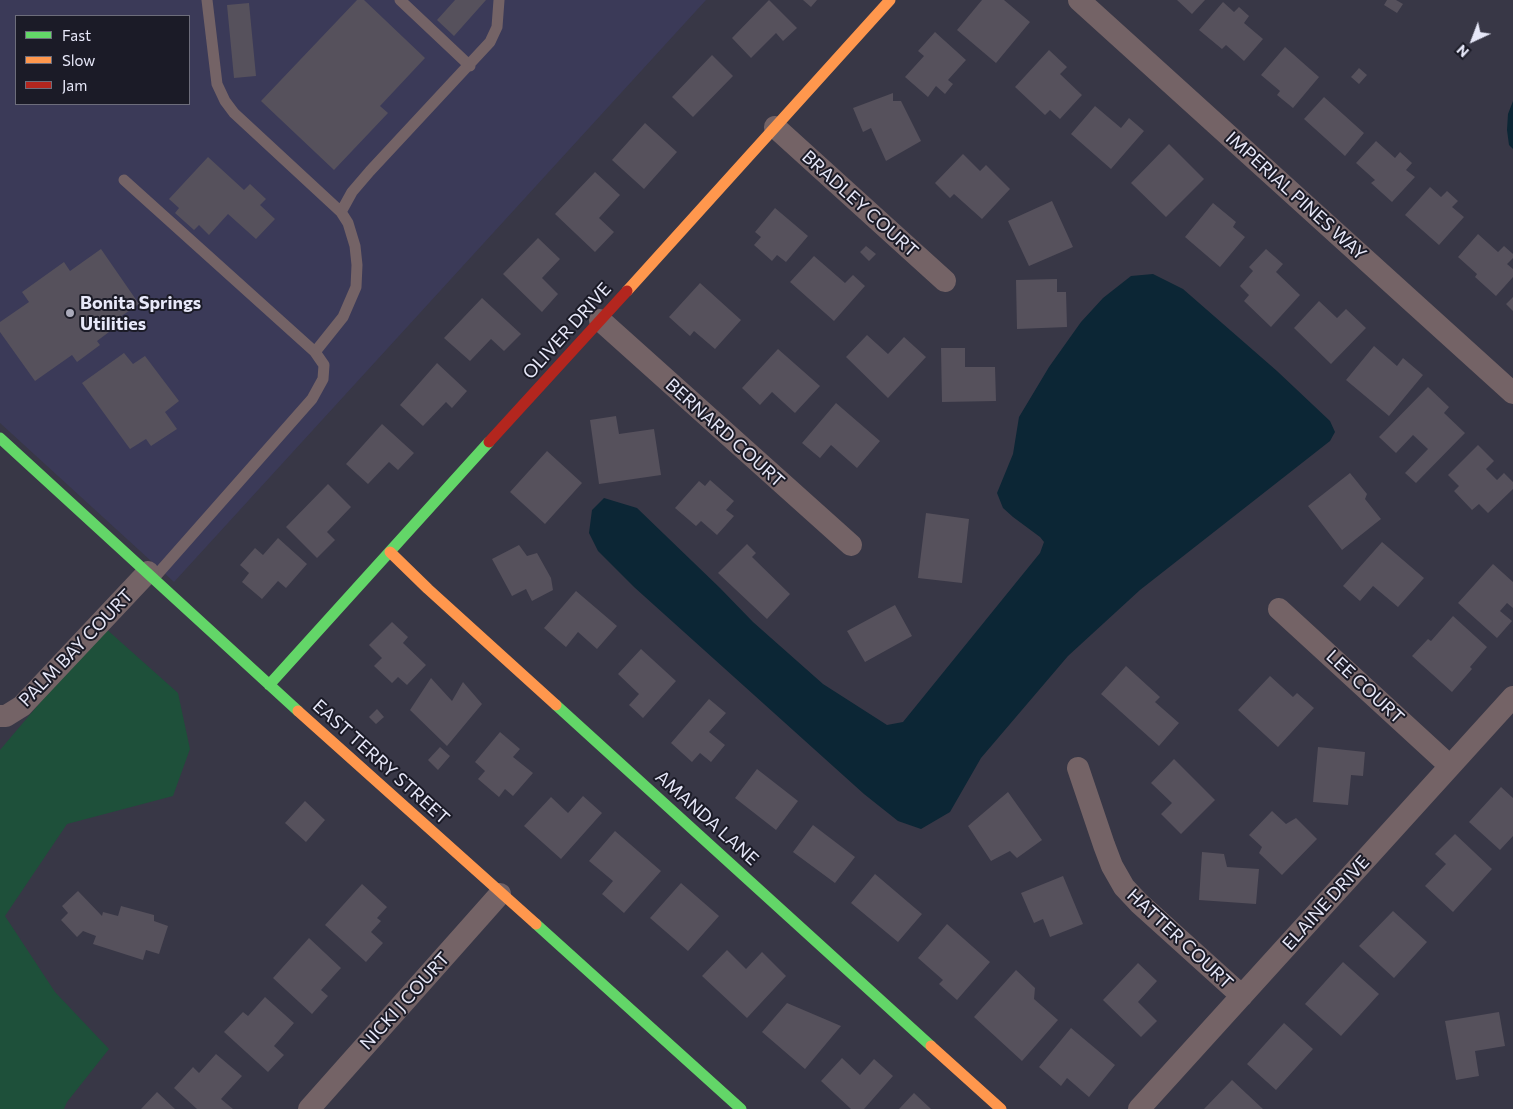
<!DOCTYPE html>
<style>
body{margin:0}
#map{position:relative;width:1513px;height:1109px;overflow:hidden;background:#383746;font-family:Commissioner,sans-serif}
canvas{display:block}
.legend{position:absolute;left:15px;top:15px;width:175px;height:90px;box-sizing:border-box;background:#1b1b27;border:1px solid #6d6d7b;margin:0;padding:6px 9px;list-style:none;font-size:15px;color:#e7e8f9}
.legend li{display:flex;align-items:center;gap:10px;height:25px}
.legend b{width:25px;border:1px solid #6d6d7b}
.north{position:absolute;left:1448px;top:15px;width:50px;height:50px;-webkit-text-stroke:4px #1b1b27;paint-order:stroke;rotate:223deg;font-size:14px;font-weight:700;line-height:20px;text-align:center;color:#e7e8f9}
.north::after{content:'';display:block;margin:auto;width:18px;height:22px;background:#e7e8f9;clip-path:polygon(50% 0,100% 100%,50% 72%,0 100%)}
</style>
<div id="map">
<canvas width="1513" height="1109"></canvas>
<ul class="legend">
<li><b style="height:6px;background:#63d668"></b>Fast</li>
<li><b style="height:6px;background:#ff974d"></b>Slow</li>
<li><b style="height:6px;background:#b3261e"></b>Jam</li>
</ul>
<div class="north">N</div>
</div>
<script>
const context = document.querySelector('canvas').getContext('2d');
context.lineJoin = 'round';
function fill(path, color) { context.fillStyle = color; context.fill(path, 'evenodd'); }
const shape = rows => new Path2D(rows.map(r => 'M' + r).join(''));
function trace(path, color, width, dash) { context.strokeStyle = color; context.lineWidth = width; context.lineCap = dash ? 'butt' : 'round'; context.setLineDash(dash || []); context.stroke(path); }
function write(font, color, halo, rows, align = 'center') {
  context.font = font + ' Commissioner,sans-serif'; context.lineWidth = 4; context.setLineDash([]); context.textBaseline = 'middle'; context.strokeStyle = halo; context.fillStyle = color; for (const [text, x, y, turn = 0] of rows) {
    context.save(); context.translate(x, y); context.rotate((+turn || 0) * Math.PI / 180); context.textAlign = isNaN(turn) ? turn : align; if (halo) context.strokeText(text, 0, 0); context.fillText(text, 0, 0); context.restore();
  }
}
fill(shape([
 [0,0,706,0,174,582,0,423],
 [16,16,189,16,189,104,16,104]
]), '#3b3a58');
fill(shape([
 [104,627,178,693,190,749,173,796,67,824,5,916,55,992,109,1049,67,1102,64,1109,0,1109,0,750]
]), '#1e503a');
fill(shape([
 [1513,101,1513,149,1509,145,1507,130,1508,114],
 [1153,274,1183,289,1277,371,1330,421,1335,432,1330,441,1140,590,1068,656,981,758,950,812,921,829,898,821,864,794,634,587,598,551,589,533,592,510,604,498,637,508,720,588,753,622,823,684,887,725,903,722,1040,553,1044,542,1040,537,1013,517,1003,508,997,493,1013,454,1019,417,1049,367,1081,322,1103,298,1131,276]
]), '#0c2635');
fill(shape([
 [357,0,364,0,425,58,380,106,388,113,334,170,261,101],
 [455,0,486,0,454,36,437,20],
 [769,0,797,28,783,41,776,33,751,58,732,38],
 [803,0,817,0,811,7],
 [982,0,1004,0,1030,22,996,63,957,30],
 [1177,0,1205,0,1192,14],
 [1387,0,1396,0,1403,4,1397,13,1384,5],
 [1223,2,1234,12,1239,7,1249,16,1244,23,1263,39,1244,61,1226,45,1222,49,1199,30],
 [249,3,256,76,234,78,227,5],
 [935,32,966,60,948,80,953,84,945,94,936,86,928,97,905,77,924,56,918,51],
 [1285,47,1319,77,1293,108,1277,95,1280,91,1261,75],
 [1049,50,1067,67,1060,74,1082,95,1060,119,1050,110,1045,115,1015,87],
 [712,55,733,76,693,117,672,97],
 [1359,68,1367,75,1359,84,1351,77],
 [893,93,893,101,901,101,921,141,886,161,871,128,863,132,853,108],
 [1324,97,1364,133,1345,156,1304,119],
 [1095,106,1121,128,1129,118,1144,131,1111,169,1071,134],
 [645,123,677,152,644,189,612,160],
 [1376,141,1395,158,1400,152,1412,163,1406,170,1415,177,1392,202,1371,183,1375,180,1356,163],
 [1169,144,1204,179,1166,217,1131,183],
 [963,154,980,171,986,165,1010,189,982,219,954,194,950,198,935,183],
 [208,157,244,190,250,184,266,199,260,205,275,219,256,239,228,214,209,235,199,225,194,230,175,213,179,208,169,199],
 [595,172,620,195,599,218,614,232,595,252,555,214],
 [1430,187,1441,197,1447,191,1458,201,1452,207,1464,217,1439,245,1405,215],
 [1052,201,1073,247,1029,266,1008,221],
 [1213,203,1236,222,1233,227,1245,237,1220,267,1185,237],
 [775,208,808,236,786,262,777,255,772,261,754,245,761,237,755,232],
 [1478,234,1498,252,1504,246,1513,254,1513,258,1507,264,1513,269,1513,277,1496,296,1475,277,1477,274,1458,257],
 [538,238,560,259,542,278,558,294,542,312,503,274],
 [866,246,876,254,869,261,860,252],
 [101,249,139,304,107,326,109,332,97,341,100,345,77,362,72,355,35,381,0,332,0,322,29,302,22,292,64,262,70,271],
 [1266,249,1283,264,1276,272,1300,295,1271,327,1244,301,1249,295,1240,286,1253,271,1249,267],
 [814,256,845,283,853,275,865,286,834,321,790,282],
 [1057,279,1057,292,1066,292,1067,327,1017,329,1016,280],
 [700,283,741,320,715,349,694,331,690,336,669,317],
 [1513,297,1513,311,1506,304],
 [482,298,521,334,504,351,491,339,470,361,444,338],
 [1319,301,1337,318,1346,309,1366,328,1331,364,1294,328],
 [867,335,888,354,904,337,926,357,888,398,846,357],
 [1374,346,1397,366,1403,358,1423,375,1389,416,1346,380],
 [941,348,965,348,965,367,995,367,996,401,942,402],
 [778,349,820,386,795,413,772,392,760,405,742,388],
 [124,353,133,364,145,356,179,401,165,412,177,429,151,446,146,439,130,449,82,383],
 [437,363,467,391,452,408,446,402,423,426,400,405],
 [1428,387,1449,407,1444,413,1465,433,1416,483,1405,473,1428,449,1413,435,1396,453,1379,437],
 [836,403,880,441,857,468,831,445,820,458,802,443],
 [616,416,619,434,654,429,661,475,599,484,590,420],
 [382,424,414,453,398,470,389,462,368,484,346,464],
 [1478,445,1494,461,1486,469,1497,480,1504,473,1513,482,1513,489,1488,513,1479,504,1472,510,1454,491,1459,486,1448,475],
 [547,451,582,483,545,524,510,492],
 [1350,473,1367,494,1365,499,1381,519,1342,550,1308,506],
 [710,480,734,501,726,510,734,516,717,535,701,521,696,526,675,508,699,481,705,486],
 [328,484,351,507,327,532,335,540,317,558,286,527],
 [926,513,969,519,962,583,918,578],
 [278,538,307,564,286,588,278,581,262,599,242,582,249,573,240,565,255,548,263,555],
 [1382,542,1424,578,1398,607,1373,586,1360,601,1343,586],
 [747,544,756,553,752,557,790,594,767,619,718,573],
 [519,545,527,556,537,553,551,578,553,590,532,601,526,589,512,596,492,559],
 [1493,564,1513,582,1513,608,1507,603,1500,611,1512,621,1497,638,1458,603],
 [576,591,617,626,597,649,578,632,566,647,544,628],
 [895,605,912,636,865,662,847,631],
 [1453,616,1487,647,1470,667,1472,669,1452,692,1412,656,1428,639,1431,641],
 [392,622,408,637,403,643,426,665,407,685,398,677,392,683,374,666,382,658,369,645],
 [641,649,676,681,643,718,629,705,639,694,618,674],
 [1126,666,1160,697,1155,702,1179,723,1159,746,1101,694],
 [1270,676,1293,697,1297,693,1314,708,1278,747,1238,710],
 [431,678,452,701,463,682,482,704,447,746,410,710],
 [709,699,726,713,709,732,725,745,711,762,700,753,692,762,671,743],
 [377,709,384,717,376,724,369,717],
 [500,732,520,749,513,757,533,773,513,796,505,789,499,797,478,779,485,771,475,762],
 [440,747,450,756,438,770,428,760],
 [1318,747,1365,752,1363,776,1351,775,1348,805,1313,802],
 [1174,759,1215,800,1181,834,1161,814,1172,803,1151,783],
 [757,769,798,801,776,830,735,798],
 [1501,787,1513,798,1513,836,1500,850,1469,822],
 [1008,792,1042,840,1017,858,1010,851,991,861,968,826],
 [583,796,602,813,561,859,524,826,551,797,568,813],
 [305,801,325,820,306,842,285,823],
 [1272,811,1286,824,1296,818,1317,839,1282,875,1259,853,1262,847,1249,835],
 [813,825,855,857,835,883,793,852],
 [615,831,661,871,624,913,602,894,613,881,589,861],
 [1455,834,1492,869,1453,912,1425,886,1446,864,1435,854],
 [1202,852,1224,854,1227,867,1259,869,1256,904,1199,900],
 [875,874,922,914,898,942,851,903],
 [1063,876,1083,924,1050,937,1043,919,1034,923,1021,893],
 [681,883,719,916,688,951,650,918],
 [362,884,387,907,377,918,381,921,371,932,383,943,366,962,325,925],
 [78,891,102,916,103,912,118,916,121,906,154,915,154,921,168,926,159,954,146,950,143,960,93,944,96,936,83,931,77,937,61,920,68,913,62,906],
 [1393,911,1427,942,1394,978,1359,946],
 [947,924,990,962,957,1000,939,984,943,980,918,958],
 [309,938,341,968,321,990,328,996,312,1014,273,978],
 [727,950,746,969,762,952,786,976,747,1018,702,976],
 [1343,962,1379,994,1341,1036,1305,1004],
 [1138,963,1157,981,1138,1002,1157,1021,1141,1037,1103,1000],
 [1016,970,1035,988,1034,999,1058,1020,1022,1061,974,1017],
 [265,997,294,1023,274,1046,284,1055,268,1072,224,1032,243,1012,248,1016],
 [787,1003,841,1026,805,1069,762,1032],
 [1499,1012,1505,1046,1475,1051,1479,1076,1456,1080,1445,1021],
 [1284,1023,1313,1049,1276,1090,1247,1064],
 [1071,1028,1115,1065,1089,1097,1067,1078,1061,1086,1039,1067],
 [216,1054,242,1076,221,1099,233,1109,197,1109,174,1088,193,1067,199,1073],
 [842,1058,860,1075,874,1059,893,1076,864,1109,851,1109,821,1081],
 [1232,1080,1263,1109,1204,1109],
 [157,1092,175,1109,141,1109],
 [914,1093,931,1109,899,1109]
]), '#56515c');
trace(shape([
 [207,0,217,84,225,101,234,113,341,212,348,223,355,246,357,265,356,287,343,317,315,352],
 [400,0,470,66],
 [124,180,315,352,324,365,323,379,312,399,154,578],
 [341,212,352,192,370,171,490,42,497,27,499,0]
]), '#746366', 11);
trace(shape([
 [1079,0,1513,393],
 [775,127,945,281],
 [600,320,851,545],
 [1279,609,1450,766],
 [0,716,6,716,22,706,148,572],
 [1078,768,1104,845,1112,866,1124,887,1139,903,1242,996],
 [309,1109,500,894],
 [1139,1109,1513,697]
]), '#746366', 22);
trace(shape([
 [0,438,298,711],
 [269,685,489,442],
 [556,705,931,1046],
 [536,924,741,1109]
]), '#63d668', 11);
trace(shape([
 [627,291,890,0],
 [390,552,428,589,556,705],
 [298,711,536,924],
 [931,1046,1001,1109]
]), '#ff974d', 11);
trace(shape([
 [489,442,627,291]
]), '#b3261e', 11);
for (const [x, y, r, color] of [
 [70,313,5,"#aaaaba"]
]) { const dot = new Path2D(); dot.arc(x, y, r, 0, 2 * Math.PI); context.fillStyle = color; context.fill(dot); trace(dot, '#1b1b27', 2); }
write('18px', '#e7e8f9', '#1b1b27', [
 ["IMPERIAL PINES WAY",1296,196,42],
 ["BRADLEY COURT",860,204,42],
 ["OLIVER DRIVE",567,331,-48],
 ["BERNARD COURT",725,433,42],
 ["PALM BAY COURT",76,648,-46],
 ["LEE COURT",1365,687,43],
 ["EAST TERRY STREET",381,762,42],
 ["AMANDA LANE",707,818,42],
 ["ELAINE DRIVE",1326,903,-48],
 ["HATTER COURT",1180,939,43],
 ["NICKI J COURT",405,1001,-48]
]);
write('bold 18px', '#e7e8f9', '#1b1b27', [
 ["Bonita Springs",80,303],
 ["Utilities",80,324]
], 'left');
</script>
